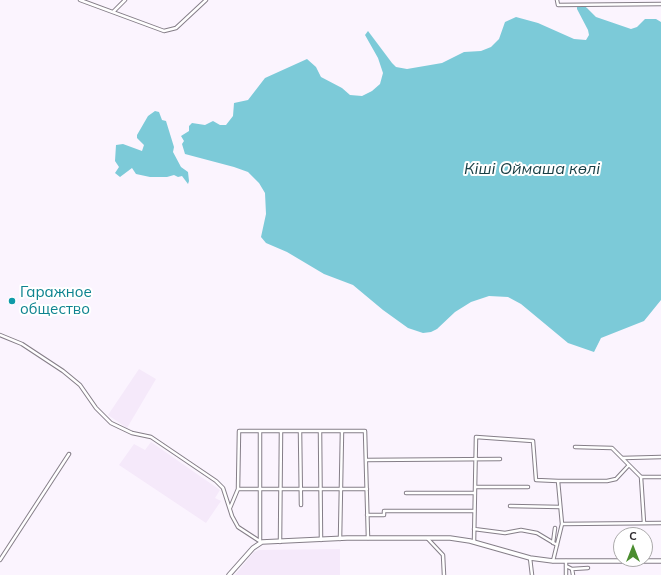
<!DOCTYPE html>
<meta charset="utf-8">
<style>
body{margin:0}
#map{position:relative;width:661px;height:575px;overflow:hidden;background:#fbf4fe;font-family:Mulish,sans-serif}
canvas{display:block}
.north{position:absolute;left:613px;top:527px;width:40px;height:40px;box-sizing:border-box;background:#fff;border:1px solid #aaa9aa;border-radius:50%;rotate:0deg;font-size:11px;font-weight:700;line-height:16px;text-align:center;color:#2a272b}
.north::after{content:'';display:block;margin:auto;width:14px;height:18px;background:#4b8d30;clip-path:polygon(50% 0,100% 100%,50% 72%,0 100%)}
</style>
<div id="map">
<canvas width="661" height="575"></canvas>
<div class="north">С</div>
</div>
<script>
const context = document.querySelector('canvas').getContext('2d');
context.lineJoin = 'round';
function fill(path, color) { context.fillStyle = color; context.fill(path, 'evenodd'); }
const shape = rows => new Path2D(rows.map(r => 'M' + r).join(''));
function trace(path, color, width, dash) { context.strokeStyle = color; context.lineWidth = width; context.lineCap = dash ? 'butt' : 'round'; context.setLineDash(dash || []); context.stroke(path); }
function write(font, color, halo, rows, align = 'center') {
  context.font = font + ' Mulish,sans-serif'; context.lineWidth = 4; context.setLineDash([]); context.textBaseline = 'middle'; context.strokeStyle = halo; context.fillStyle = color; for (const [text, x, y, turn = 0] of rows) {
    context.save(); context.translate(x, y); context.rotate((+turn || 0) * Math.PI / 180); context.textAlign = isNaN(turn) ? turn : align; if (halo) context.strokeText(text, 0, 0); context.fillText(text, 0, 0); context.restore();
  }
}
fill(shape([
 [139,369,156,379,127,428,108,415],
 [151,442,220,490,215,498,221,501,206,523,119,465,134,444,145,450],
 [340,549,340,575,235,575,254,552,259,550]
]), '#f5e9fa');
fill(shape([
 [583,5,587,8,596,17,631,29,637,27,645,19,656,19,661,22,661,300,644,321,601,338,594,352,568,343,521,304,508,297,489,296,471,302,455,312,437,329,431,332,423,333,408,328,383,310,353,285,324,274,287,252,266,243,261,237,266,214,265,193,259,183,248,172,234,167,185,154,182,144,184,141,181,136,189,131,189,126,192,123,205,125,213,121,220,125,226,125,233,116,234,103,248,100,265,78,307,59,316,67,321,77,342,88,350,95,362,96,372,91,380,84,383,73,378,58,365,35,368,31,392,63,396,67,407,69,442,63,464,52,481,51,491,47,499,39,505,22,516,17,538,23,574,39,586,40,589,35,588,30,577,9,577,7],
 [155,111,159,112,162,120,166,121,174,147,173,152,181,167,188,172,189,181,188,184,182,176,178,177,174,175,167,177,150,177,136,174,132,168,120,177,115,173,119,167,115,161,116,145,123,144,142,151,144,145,137,138,137,135,148,116]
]), '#7ccad8');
const street = shape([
 [80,0,164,31,176,28,206,0],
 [557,0,558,5,661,4],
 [113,12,125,0],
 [0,335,22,344,63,371,80,385,96,408,111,423,132,433,151,437,216,481,223,488,232,516,238,527,261,542],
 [260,431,260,541],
 [300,431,301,505],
 [320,431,321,540],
 [623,458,661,457],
 [366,460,500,459],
 [629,465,641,477,644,523],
 [642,477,661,477],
 [475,487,528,487],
 [238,489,367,489],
 [406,493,475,493],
 [510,506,560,507],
 [230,508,238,489,239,431,365,431,368,538],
 [367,515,384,515,384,511,474,511],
 [562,524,661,523],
 [474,529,505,533,521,530,537,533,557,545],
 [340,539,342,431],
 [428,539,443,555,444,575],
 [280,542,281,431],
 [474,542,476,437,533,441,536,480,558,481],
 [553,543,555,528],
 [530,558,532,575],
 [0,560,69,454],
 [553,561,562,524,558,481,607,481,616,479,629,465,612,448,575,447],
 [566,561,566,575],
 [566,566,572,569,573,575],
 [572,569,588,568]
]);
const secondary = shape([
 [229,575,253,548,262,542,347,538,450,538,470,541,530,558,553,561,661,561]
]);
trace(street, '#857e88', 4.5);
trace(secondary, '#857e88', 5.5);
trace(street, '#fff', 2.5);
trace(secondary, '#fff', 3.5);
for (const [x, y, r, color] of [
 [12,301,4,"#0f9aa8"]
]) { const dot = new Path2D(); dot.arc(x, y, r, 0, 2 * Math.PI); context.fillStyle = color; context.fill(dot); trace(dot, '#fff', 1.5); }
write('15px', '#0d838f', '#fff', [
 ["Гаражное",20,292],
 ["общество",20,309]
], 'left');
write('italic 16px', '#183e44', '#fff', [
 ["Кіші Оймаша көлi",532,169]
]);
</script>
